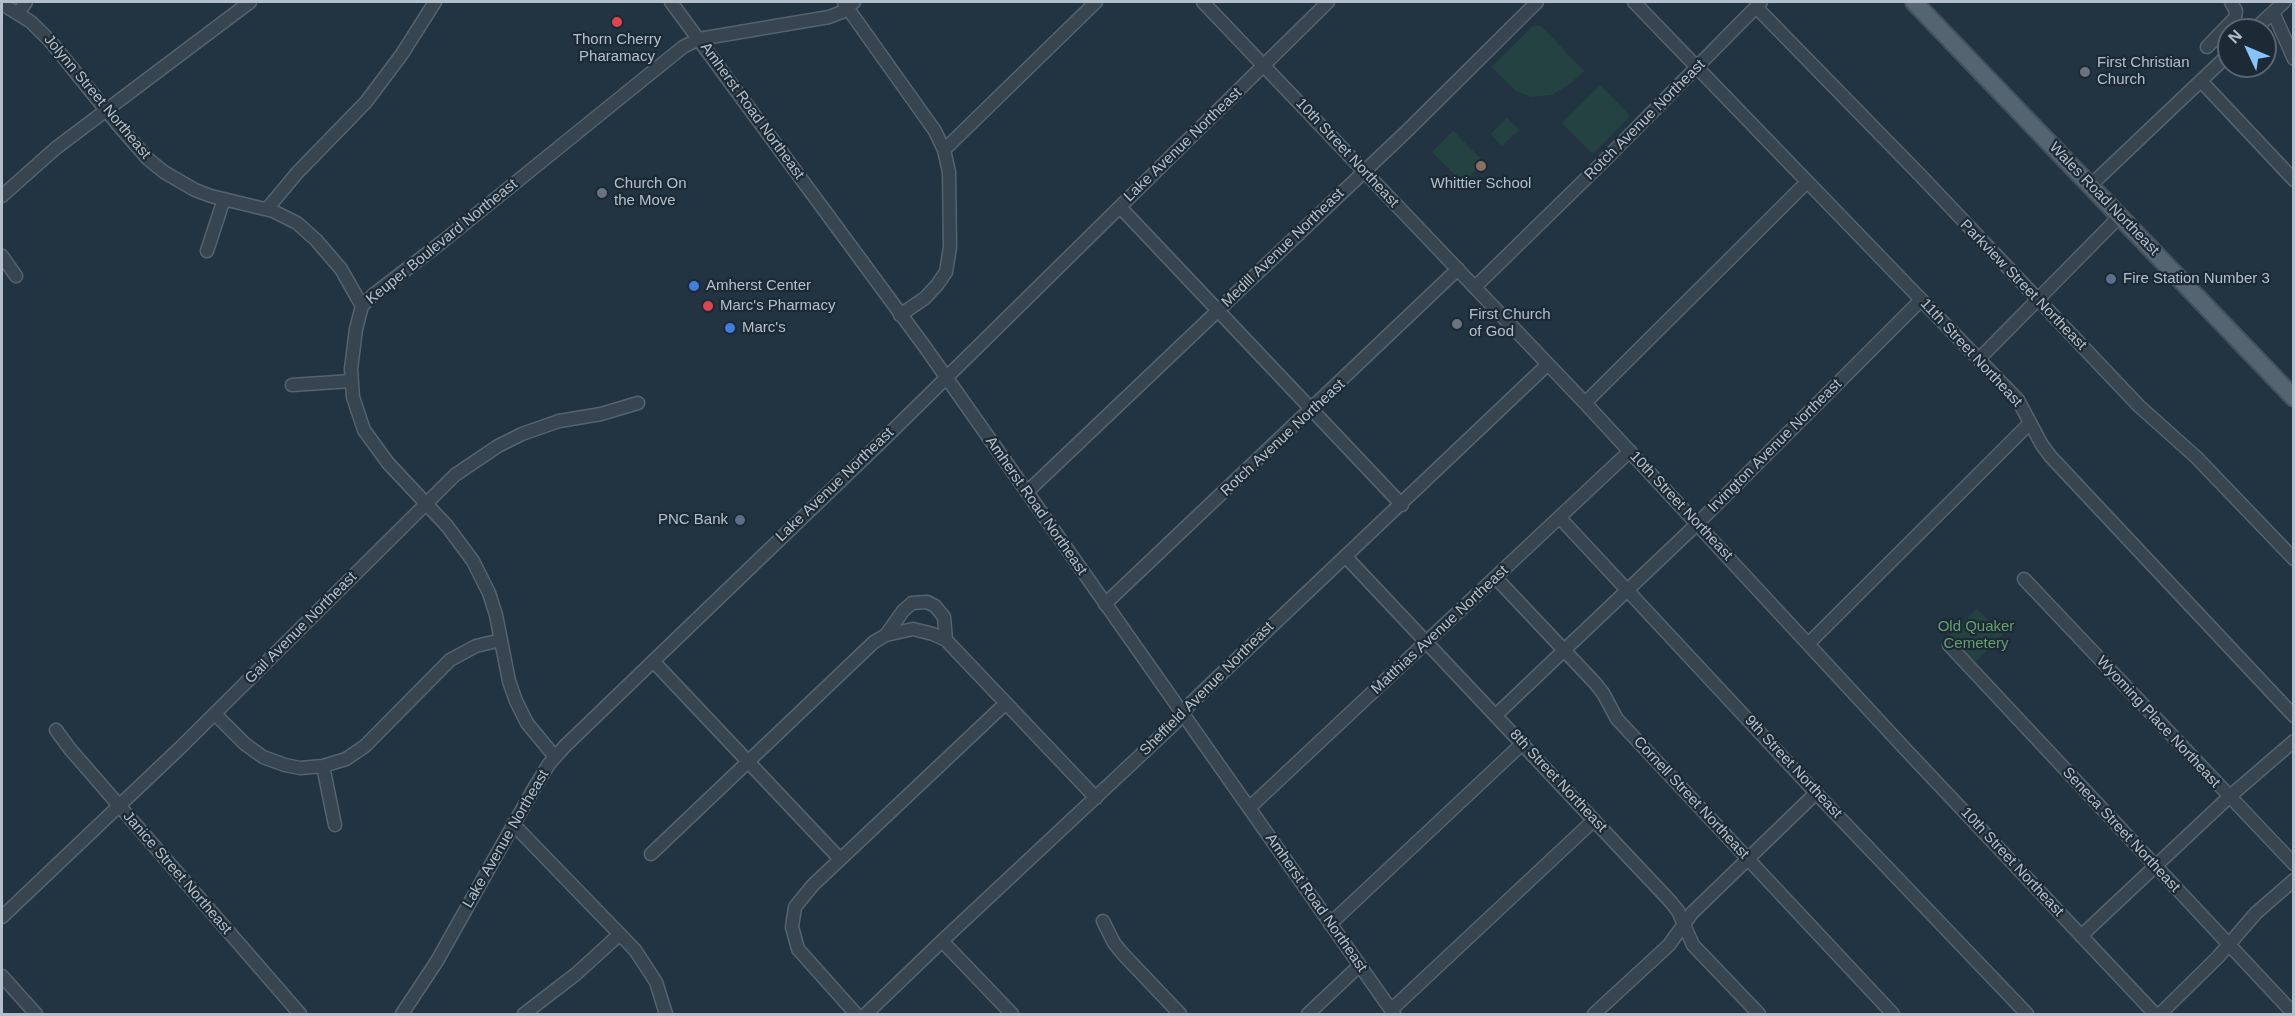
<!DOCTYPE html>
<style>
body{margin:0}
#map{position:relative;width:2295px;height:1016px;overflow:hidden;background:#223441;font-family:Helvetica,sans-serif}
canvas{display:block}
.frame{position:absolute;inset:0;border:3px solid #b3c0cc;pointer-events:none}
.north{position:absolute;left:2217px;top:18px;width:60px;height:60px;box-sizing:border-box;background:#1c2a36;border:2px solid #586672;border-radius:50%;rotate:314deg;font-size:16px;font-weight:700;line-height:24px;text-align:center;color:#b3c0cc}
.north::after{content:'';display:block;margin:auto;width:21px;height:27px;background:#85c4ff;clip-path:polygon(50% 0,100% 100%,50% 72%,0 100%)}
</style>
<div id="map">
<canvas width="2295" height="1016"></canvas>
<div class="frame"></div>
<div class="north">N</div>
</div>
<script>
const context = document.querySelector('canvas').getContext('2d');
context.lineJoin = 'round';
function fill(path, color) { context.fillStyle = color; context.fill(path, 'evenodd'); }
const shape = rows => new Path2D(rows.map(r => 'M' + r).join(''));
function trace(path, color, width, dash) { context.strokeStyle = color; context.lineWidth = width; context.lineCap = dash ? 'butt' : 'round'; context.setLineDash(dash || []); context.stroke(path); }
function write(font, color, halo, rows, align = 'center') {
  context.font = font + ' Helvetica,sans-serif'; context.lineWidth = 4.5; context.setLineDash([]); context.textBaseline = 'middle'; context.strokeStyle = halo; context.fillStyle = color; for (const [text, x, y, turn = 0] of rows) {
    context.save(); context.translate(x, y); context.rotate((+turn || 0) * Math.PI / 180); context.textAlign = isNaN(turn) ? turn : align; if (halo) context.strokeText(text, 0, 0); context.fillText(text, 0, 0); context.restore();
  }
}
fill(shape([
 [1533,26,1541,26,1584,71,1571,83,1552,95,1531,97,1516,91,1491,67],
 [1600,85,1630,116,1594,153,1591,152,1562,123],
 [1507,118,1519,130,1502,146,1491,134],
 [1453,131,1484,162,1463,183,1432,152],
 [1977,609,2003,634,1975,662,1949,636]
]), '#254242');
const minor = shape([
 [671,2,925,347,1394,1014],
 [1203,2,1585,403,1908,752,2155,1014],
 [1634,2,2018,400,2042,445,2051,457,2294,716],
 [844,3,935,131,944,150,949,172,950,247,946,272,937,285,925,298,900,315],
 [2,4,31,22,51,42,119,126,148,159,164,172,195,190,211,196,273,211,297,223,316,240,341,269,362,306],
 [1756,7,1921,176,2139,406,2196,457,2294,559],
 [2273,12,2294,59],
 [18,13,26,2],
 [2254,30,2284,2],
 [2207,47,2235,18,2236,11,2231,2],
 [2201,81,2294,180],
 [944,150,1096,2],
 [2091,185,2229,54],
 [2,196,56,148,250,2],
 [1120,207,1402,505],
 [267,209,297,173,366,102,402,54,435,2],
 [207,251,224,199],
 [2,256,16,276],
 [1475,287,1607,158,1761,2],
 [1979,359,2120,216],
 [292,385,351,381],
 [1585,403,1807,182],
 [1027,492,1409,129,1537,2],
 [1560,518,1816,793,2027,1014],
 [1346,557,1670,901,1678,911,1693,945,1759,1014],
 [1496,578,1595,683,1603,693,1617,719,1893,1014],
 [2024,579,2294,864],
 [1105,604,1458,269],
 [886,635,903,611,912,603,927,602,935,606,944,617,946,640,1096,798],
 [1809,643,2030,423],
 [1949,645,2294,1014],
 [653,661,840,859],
 [215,714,245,744,263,757,285,765,300,768,323,766,346,759,365,746,450,660,476,646,501,640],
 [1496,715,1698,523,1921,300],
 [56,730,70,749,300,1014],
 [555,757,527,723,516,701,509,681,496,615,489,593,473,561,447,526,388,463,364,430,353,397,351,369,356,329,362,306,373,295,442,242,683,47,699,39,829,17,842,12,854,2],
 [323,766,335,825],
 [1249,808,1630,451],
 [513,824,635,950,656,982,666,1014],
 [651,854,874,642,886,635,913,629,933,634,946,640],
 [2,917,181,747,455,475,498,446,522,434,559,421,601,414,638,403],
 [1103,921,1114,943,1123,954,1180,1014],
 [1330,924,1523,743],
 [2081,936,2229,797,2294,741],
 [942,941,1012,1014],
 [2,976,36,1014],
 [1391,1010,1594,820],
 [402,1014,437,961,533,790,549,764,565,746,880,443,1328,2],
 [524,1014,576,974,620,934],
 [856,1014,798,949,792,927,795,907,813,885,1006,703],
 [866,1014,942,941,1175,723,1191,703,1217,678,1548,364],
 [1308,1014,1359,966],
 [1594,1014,1669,945,1692,913,1816,793],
 [2160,1014,2218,957,2256,913,2294,880]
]);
const major = shape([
 [1914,2,2294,398]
]);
trace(minor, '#55636f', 15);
trace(major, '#43515d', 20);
trace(minor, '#374551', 12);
trace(major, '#556471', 16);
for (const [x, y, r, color] of [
 [617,22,6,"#e0444e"],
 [2085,72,6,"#6b7280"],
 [1481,166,6,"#8d6e63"],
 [602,193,6,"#6b7280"],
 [2111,279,6,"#5c6f8a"],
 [694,286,6,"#3f7fe0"],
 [708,306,6,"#e0444e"],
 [1457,324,6,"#6b7280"],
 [730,328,6,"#3f7fe0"],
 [740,520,6,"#5c6f8a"]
]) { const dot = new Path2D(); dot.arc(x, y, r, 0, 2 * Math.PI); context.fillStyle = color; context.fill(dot); trace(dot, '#1c2a36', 2); }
write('15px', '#b3c0cc', '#1c2a36', [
 ["Thorn Cherry",617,40,"center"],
 ["Pharamacy",617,57,"center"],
 ["First Christian",2097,63],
 ["Church",2097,80],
 ["Church On",614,184],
 ["the Move",614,201],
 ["Whittier School",1481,184,"center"],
 ["Fire Station Number 3",2123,279],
 ["Amherst Center",706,286],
 ["Marc's Pharmacy",720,306],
 ["First Church",1469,315],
 ["of God",1469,332],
 ["Marc's",742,328],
 ["PNC Bank",728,520,"right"]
], 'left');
write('15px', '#b3c0cc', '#1c2a36', [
 ["Jolynn Street Northeast",97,97,50],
 ["Amherst Road Northeast",752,111,54],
 ["Rotch Avenue Northeast",1645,120,-45],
 ["Lake Avenue Northeast",1183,145,-44],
 ["10th Street Northeast",1347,153,47],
 ["Wales Road Northeast",2104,199,46],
 ["Keuper Boulevard Northeast",442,242,-39],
 ["Medill Avenue Northeast",1283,248,-44],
 ["Parkview Street Northeast",2023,285,46],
 ["11th Street Northeast",1971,353,47],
 ["Rotch Avenue Northeast",1283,438,-43],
 ["Irvington Avenue Northeast",1775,446,-45],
 ["Lake Avenue Northeast",835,485,-44],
 ["Amherst Road Northeast",1036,506,55],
 ["10th Street Northeast",1681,506,47],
 ["Gail Avenue Northeast",301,628,-45],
 ["Matthias Avenue Northeast",1440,630,-43],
 ["Sheffield Avenue Northeast",1207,689,-45],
 ["Wyoming Place Northeast",2158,722,47],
 ["9th Street Northeast",1793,767,47],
 ["8th Street Northeast",1558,781,47],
 ["Cornell Street Northeast",1691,798,47],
 ["Seneca Street Northeast",2121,830,47],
 ["Lake Avenue Northeast",506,839,-60],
 ["10th Street Northeast",2012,862,47],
 ["Janice Street Northeast",177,873,49],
 ["Amherst Road Northeast",1316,903,55]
]);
write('15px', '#689f6e', '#1c2a36', [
 ["Old Quaker",1976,627],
 ["Cemetery",1976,644]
]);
</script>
